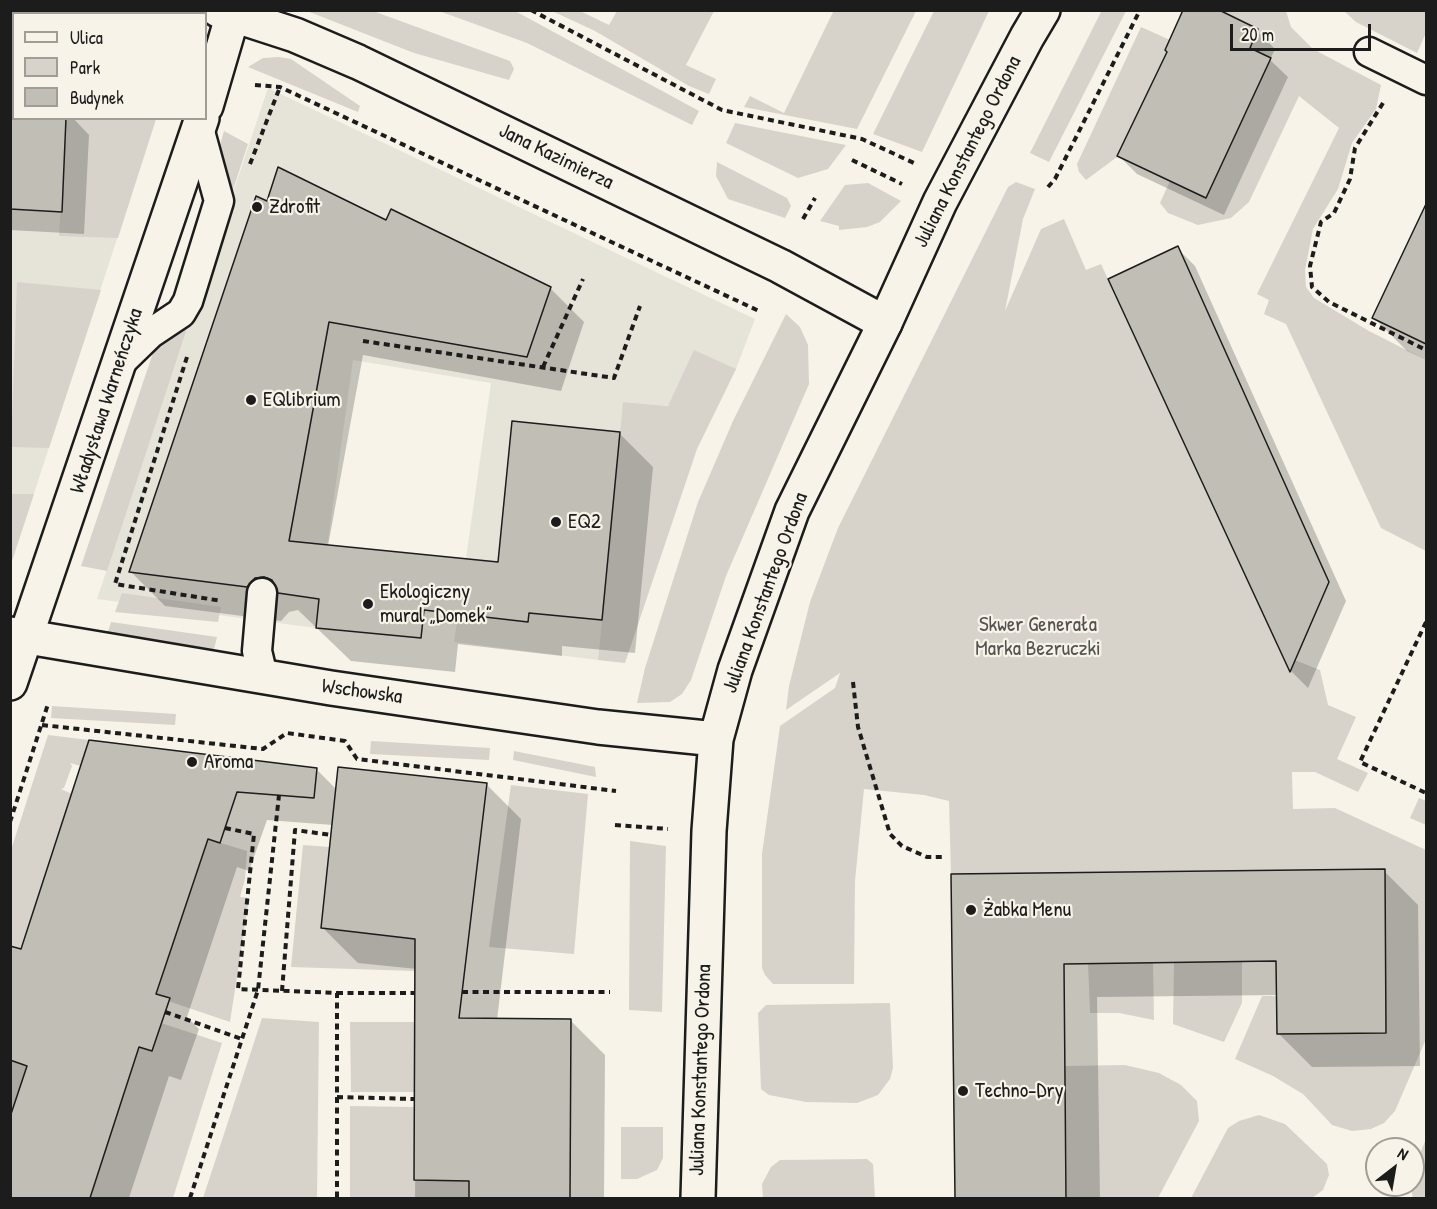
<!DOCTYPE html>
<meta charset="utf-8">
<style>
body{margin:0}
#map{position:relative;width:1437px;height:1209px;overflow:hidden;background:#f7f3e8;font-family:"Patrick Hand",sans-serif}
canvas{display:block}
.frame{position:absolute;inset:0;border:12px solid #1c1c1c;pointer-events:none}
.legend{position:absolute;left:12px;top:12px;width:195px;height:108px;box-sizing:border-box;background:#f7f3e8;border:2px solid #9f9d96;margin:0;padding:8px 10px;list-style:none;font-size:18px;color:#1c1c1c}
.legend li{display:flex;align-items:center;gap:12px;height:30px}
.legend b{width:30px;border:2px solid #9f9d96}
.north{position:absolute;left:1365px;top:1137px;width:60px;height:60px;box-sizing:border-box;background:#f7f3e8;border:2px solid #9f9d96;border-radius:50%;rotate:31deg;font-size:16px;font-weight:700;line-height:24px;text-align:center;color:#1c1c1c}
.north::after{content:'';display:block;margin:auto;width:21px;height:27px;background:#1c1c1c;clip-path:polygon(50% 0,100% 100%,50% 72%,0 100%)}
.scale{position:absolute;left:1230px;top:24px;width:141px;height:27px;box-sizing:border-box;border:3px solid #1c1c1c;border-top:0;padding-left:8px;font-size:18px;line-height:21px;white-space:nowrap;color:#1c1c1c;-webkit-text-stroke:4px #f7f3e8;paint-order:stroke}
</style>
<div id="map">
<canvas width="1437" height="1209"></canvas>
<div class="frame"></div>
<ul class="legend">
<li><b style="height:8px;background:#f7f3e8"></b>Ulica</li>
<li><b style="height:16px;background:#d7d3cb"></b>Park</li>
<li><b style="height:16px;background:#c0beb5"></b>Budynek</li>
</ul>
<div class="north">N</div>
<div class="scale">20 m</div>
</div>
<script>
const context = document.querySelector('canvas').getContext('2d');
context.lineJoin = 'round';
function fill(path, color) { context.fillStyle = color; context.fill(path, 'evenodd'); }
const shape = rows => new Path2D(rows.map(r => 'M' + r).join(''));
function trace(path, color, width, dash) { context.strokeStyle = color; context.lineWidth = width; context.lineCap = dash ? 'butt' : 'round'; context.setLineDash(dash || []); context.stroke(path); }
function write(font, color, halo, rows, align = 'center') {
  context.font = font + ' "Patrick Hand",sans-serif'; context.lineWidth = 4.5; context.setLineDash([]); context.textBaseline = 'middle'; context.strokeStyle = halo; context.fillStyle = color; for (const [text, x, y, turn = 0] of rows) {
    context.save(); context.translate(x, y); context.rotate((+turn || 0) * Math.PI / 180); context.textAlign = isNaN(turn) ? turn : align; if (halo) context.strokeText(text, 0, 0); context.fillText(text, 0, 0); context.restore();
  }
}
fill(shape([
 [11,82,13,83,14,118,156,119,11,564],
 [268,88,755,319,736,369,716,410,624,402,598,660,454,642,491,383,353,360,316,628,97,599]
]), '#e6e3d9');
fill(shape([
 [834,10,916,11,857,129,744,107,750,96,784,113],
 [1102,10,1126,11,1049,162,1030,153],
 [307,11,373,11,510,61,514,69,509,80,414,53],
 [439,11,515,11,699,111,692,125,527,43],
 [552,11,580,11,609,25,617,11,714,11,686,65,716,79,709,94,689,86,595,31],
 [934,11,989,11,922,152,873,134],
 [1219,11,1286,11,1291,27,1313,49,1381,85,1376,109,1352,143,1338,189,1313,229,1305,270,1306,287,1314,298,1369,331,1426,360,1426,551,1381,528,1286,324,1264,314,1269,300,1257,294,1339,128,1299,96,1249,202,1231,218,1198,225,1168,213,1160,203,1170,181,1206,198,1250,48,1258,30],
 [1344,11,1426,11,1426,33,1417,53,1356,22],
 [1141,27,1170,40,1167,52,1117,157,1086,180,1079,172,1077,164],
 [279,57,291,59,360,106,358,112,248,67,263,58],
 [66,119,156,119,118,238,59,236],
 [735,123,846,145,828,169,798,178,726,143],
 [224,131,248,144,224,217,216,159],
 [717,162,787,198,791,206,785,218,728,199,716,176],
 [1016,182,1035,189,1023,219,1005,311,1041,229,1064,219,1086,270,1101,264,1282,655,1320,670,1328,705,1356,717,1337,759,1368,773,1358,792,1315,772,1292,772,1293,809,1335,808,1426,850,1426,1039,1395,1111,1384,1123,1371,1129,1352,1131,1332,1125,1303,1094,1273,1076,1235,1059,1262,996,1276,996,1277,1034,1386,1033,1385,869,951,874,949,801,924,795,864,789,855,881,854,984,773,984,765,975,762,968,762,854,780,726,835,688,840,673,786,710,789,686,810,602,838,528,1008,187],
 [868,183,901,201,880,222,867,227,839,230,839,226,820,221,845,185],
 [17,282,101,290,49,448,11,447],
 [197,299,107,571,81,566,157,341],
 [786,314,800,327,808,345,809,384,726,576,691,680,682,694,670,702,637,703,645,668,698,502,733,421],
 [694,350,736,369,697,449,625,663,598,660,623,402,668,406],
 [11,494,34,494,11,564,10,494],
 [122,593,221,607,218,622,115,612],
 [111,622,217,637,213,653,106,638],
 [52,706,176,714,175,725,51,718],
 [48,735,89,740,81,766,70,763,72,766,64,788,61,789,72,794,55,844,192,889,208,839,247,851,245,879,240,897,249,898,230,1022,168,1001,169,998,157,994,173,944,37,899,20,949,11,946,11,850],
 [371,741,490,748,489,760,370,754],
 [514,751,595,767,596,777,513,760],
 [511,785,588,794,574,954,489,947],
 [1419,798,1426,801,1426,825,1410,818],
 [630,841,666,846,662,1012,629,1010],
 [303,845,330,847,322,928,415,939,415,971,291,967],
 [1242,961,1242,1003,1224,1042,1173,1024,1174,962],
 [1153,962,1154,1020,1119,1013,1090,1013,1088,963],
 [890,1003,893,1068,890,1079,878,1095,857,1103,806,1102,769,1095,761,1089,758,1013,766,1005],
 [262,1018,319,1022,317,1198,203,1198],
 [350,1022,415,1022,415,1092,351,1092],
 [161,1023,222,1043,173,1198,90,1198,104,1153,11,1117,11,1060,123,1098,139,1047,152,1051],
 [1125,1065,1159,1073,1181,1085,1197,1101,1199,1121,1158,1198,1067,1198,1065,1066],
 [350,1106,414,1107,414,1180,469,1181,469,1198,350,1198],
 [1259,1115,1285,1124,1327,1164,1329,1175,1323,1190,1312,1198,1191,1198,1228,1128,1239,1121],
 [621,1127,663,1127,663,1158,657,1170,637,1179,621,1179],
 [1426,1139,1426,1198,1413,1198,1410,1185,1413,1185,1413,1170],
 [867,1159,873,1164,875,1198,763,1198,762,1184,771,1167,780,1160]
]), '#d7d3cb');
fill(shape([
 [1257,31,1275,49,1270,60,1288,77,1224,215,1137,174,1119,156],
 [10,109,14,109,14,118,73,118,89,135,84,234,10,230],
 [268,203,386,222,550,288,584,322,561,391,363,355,328,546,499,563,619,433,653,467,635,653,562,646,562,656,458,644,455,672,351,661,298,610,289,612,281,621,165,606,131,572],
 [1426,208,1426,360,1407,351,1374,318],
 [1177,248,1195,266,1346,601,1308,688,1291,671,1110,280],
 [90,742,316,769,337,790,486,784,521,819,497,1020,570,1020,605,1055,604,1198,415,1198,417,969,358,963,323,928,333,825,267,820,249,871,237,867,187,1017,199,1029,181,1080,169,1076,129,1198,10,1198,10,957,22,951],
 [1384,871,1418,905,1420,1066,1312,1067,1278,1033,1278,995,1097,997,1100,1198,955,1198,953,875]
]), '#0003');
const building = shape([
 [1183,10,1219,10,1258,29,1250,48,1271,58,1206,198,1117,156,1167,52,1165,50,1183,10],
 [10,118,66,118,62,212,10,209,10,118],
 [278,167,386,220,391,209,551,287,527,357,329,322,289,541,498,562,512,421,620,432,602,620,529,613,528,622,424,610,421,638,316,628,319,599,278,593,272,580,264,577,255,578,247,587,129,572,256,196,267,201,278,167],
 [1426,204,1426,344,1372,318,1426,204],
 [1178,246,1329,582,1290,672,1108,279,1178,246],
 [89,740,317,768,314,798,237,792,220,843,208,839,156,994,170,998,152,1051,139,1047,90,1198,10,1198,10,1117,27,1066,10,1060,10,946,21,949,89,740],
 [338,767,487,783,459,1018,571,1019,570,1198,469,1198,469,1181,414,1180,415,939,321,928,338,767],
 [1385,869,1386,1033,1277,1034,1276,961,1064,964,1066,1198,955,1198,951,874,1385,869]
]);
fill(building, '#c0beb5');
trace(building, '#1c1c1c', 1.5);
const service = shape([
 [1369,52,1426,80],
 [118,365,151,333,181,313,188,301,219,201,199,128],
 [262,593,257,651,261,668,268,678]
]);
const minor = shape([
 [206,106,233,14],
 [10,634,331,688,598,727,716,739],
 [10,683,202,118],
 [698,1198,709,831,716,739,735,670,792,511,885,323]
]);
const tertiary = shape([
 [218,10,295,35,358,62,780,266,885,323,940,202,1027,37,1043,10]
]);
trace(service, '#1c1c1c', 33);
trace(minor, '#1c1c1c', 38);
trace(tertiary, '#1c1c1c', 38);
trace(shape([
 [531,10,722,110,862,139,914,163],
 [10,41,14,41],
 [255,85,280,87,759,311],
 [1383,103,1355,148,1350,179,1334,213,1321,222,1310,266,1312,287,1329,302,1426,350],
 [852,160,902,184],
 [250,164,280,87],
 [1048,187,1055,179,1140,10],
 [803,219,815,198],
 [363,341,614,378,640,306],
 [187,357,115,584,222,601],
 [543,367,583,279],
 [1426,622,1360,762,1426,793],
 [853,682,858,727,890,834,902,846,927,857,944,857],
 [42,725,263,749,287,733,345,741,357,759,616,791],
 [10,822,48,704],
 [615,825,668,829],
 [225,828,254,834,238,989,337,993,337,1198],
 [282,991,295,830,331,835],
 [462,992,610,992],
 [337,993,415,993],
 [165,1012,242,1039],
 [337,1097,414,1099],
 [190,1198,258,990,279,795]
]), '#1c1c1c', 4, [6, 4.5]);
trace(service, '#f7f3e8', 28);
trace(minor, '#f7f3e8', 33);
trace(tertiary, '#f7f3e8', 33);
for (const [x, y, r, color] of [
 [257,207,6,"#1c1c1c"],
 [251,400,6,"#1c1c1c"],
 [556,522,6,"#1c1c1c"],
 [368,604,6,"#1c1c1c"],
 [192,762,6,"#1c1c1c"],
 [971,910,6,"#1c1c1c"],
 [963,1091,6,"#1c1c1c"]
]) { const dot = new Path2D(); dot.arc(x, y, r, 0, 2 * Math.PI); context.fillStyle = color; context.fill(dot); trace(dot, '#f7f3e8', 2); }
write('21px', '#1c1c1c', '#f7f3e8', [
 ["Juliana Konstantego Ordona",968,152,-63],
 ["Jana Kazimierza",556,157,26],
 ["Władysława Warneńczyka",107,401,-72],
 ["Juliana Konstantego Ordona",766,593,-70],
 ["Wschowska",362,692,8],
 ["Juliana Konstantego Ordona",701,1070,-88]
]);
write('21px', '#1c1c1c', '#f7f3e8', [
 ["Zdrofit",269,207],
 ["EQlibrium",263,400],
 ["EQ2",568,522],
 ["Ekologiczny",380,592],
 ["mural „Domek”",380,616],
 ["Aroma",204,762],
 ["Żabka Menu",983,910],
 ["Techno-Dry",975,1091]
], 'left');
write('21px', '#545351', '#f7f3e8', [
 ["Skwer Generała",1038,625],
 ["Marka Bezruczki",1038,649]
]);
</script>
